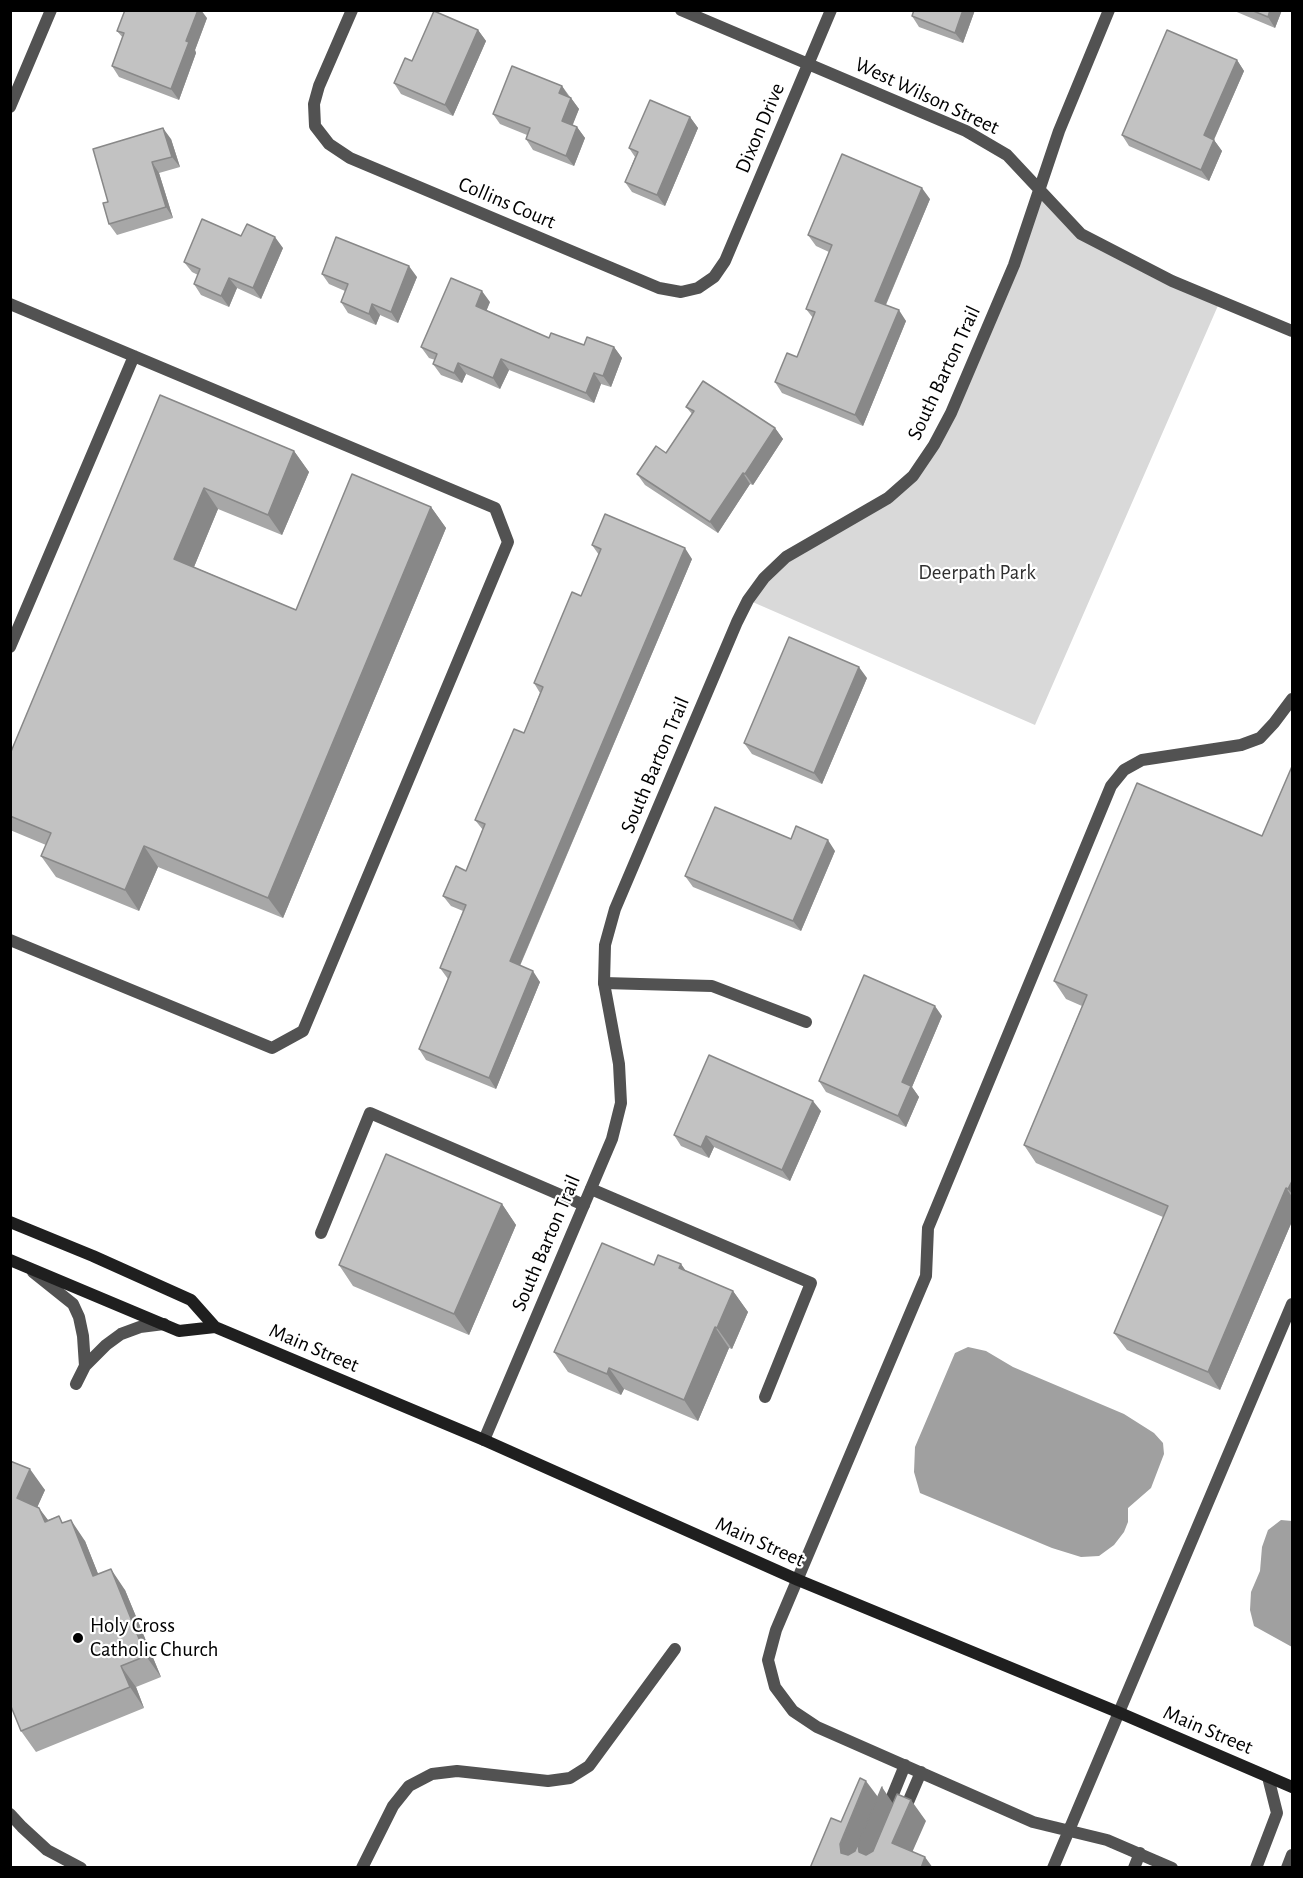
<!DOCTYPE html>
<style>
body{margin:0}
#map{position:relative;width:1303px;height:1878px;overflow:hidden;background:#fff;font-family:"Alegreya Sans",sans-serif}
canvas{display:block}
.frame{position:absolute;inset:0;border:12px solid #000;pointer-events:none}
</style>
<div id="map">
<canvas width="1303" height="1878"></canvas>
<div class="frame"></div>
</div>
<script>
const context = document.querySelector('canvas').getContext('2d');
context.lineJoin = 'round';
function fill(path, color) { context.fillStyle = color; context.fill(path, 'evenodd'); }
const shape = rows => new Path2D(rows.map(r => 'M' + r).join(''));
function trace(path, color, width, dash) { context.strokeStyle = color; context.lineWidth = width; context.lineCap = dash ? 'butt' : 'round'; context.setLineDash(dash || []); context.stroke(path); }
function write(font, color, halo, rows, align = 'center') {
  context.font = font + ' "Alegreya Sans",sans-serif'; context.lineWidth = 4.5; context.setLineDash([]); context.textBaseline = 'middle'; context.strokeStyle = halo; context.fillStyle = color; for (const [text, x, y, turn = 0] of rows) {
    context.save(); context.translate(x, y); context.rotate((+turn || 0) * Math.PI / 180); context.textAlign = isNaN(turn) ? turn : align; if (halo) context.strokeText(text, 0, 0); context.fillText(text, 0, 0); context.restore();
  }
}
fill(shape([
 [1039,191,1072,224,1220,301,1035,725,748,600,764,578,888,498,934,445]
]), '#d9d9d9');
fill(shape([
 [968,1347,986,1351,1013,1367,1124,1414,1154,1433,1163,1443,1164,1454,1151,1488,1128,1508,1128,1522,1124,1532,1114,1545,1099,1556,1081,1557,1052,1548,920,1493,914,1472,915,1447,955,1353],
 [1281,1520,1292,1521,1292,1647,1254,1626,1250,1610,1251,1592,1260,1571,1262,1547,1268,1530]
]), '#a0a0a0');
trace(shape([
 [10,304,495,508,508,542,303,1031,272,1048,10,940],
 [10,647,134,356],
 [604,983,712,986,806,1022],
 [591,1189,811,1283,765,1397],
 [321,1233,370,1113,584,1205],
 [33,1272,73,1304,79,1317,83,1336,85,1366],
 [76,1384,85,1366,106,1345,121,1334,140,1327,164,1324],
 [10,1814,22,1827,47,1850,81,1868],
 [885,1814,905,1765],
 [903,1814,921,1772],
 [362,1868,393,1806,409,1786,432,1774,457,1771,548,1781,570,1778,589,1766,675,1649],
 [1053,1868,1292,1304],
 [1134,1868,1140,1853],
 [1172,1868,1107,1840,1033,1822,817,1727,793,1711,775,1687,768,1660,776,1630,926,1276,928,1228,1111,786,1124,770,1142,760,1241,745,1260,738,1274,723,1292,699]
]), '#525252', 12);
trace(shape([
 [352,10,319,86,314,104,315,126,329,144,350,158,659,288,681,292,698,288,714,277,725,261,831,10],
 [681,10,966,131,1007,155,1081,234,1172,281,1292,331],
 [484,1440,612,1139,621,1103,619,1064,604,983,605,945,615,909,737,622,748,600,764,578,786,557,888,498,913,476,934,445,951,413,1014,265,1059,131,1109,10],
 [1256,1868,1277,1813,1268,1777],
 [1287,1868,1292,1855]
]), '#525252', 12);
trace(shape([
 [10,107,51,10]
]), '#525252', 12);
trace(shape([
 [10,1222,93,1256,191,1300,215,1327,484,1440,798,1580,1120,1713,1292,1787],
 [10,1260,179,1331,215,1327]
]), '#1f1f1f', 12);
fill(shape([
 [975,10,963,43,919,27,912,16],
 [1232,10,1282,10,1275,28],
 [207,18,195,50,196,53,179,100,119,77,112,66,123,38,117,31],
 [478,30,486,41,453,116,401,94,394,83,412,61],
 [1237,60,1244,71,1214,140,1222,151,1209,181,1129,146,1122,135],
 [562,86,579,109,572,125,577,127,585,138,574,166,533,150,526,139,527,135,500,124,493,114],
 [690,117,698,128,665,206,632,192,625,182,635,157,629,148],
 [171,139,180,167,159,173,173,218,117,235,109,224,108,202],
 [930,199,886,305,906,321,863,426,782,393,775,382,797,357,813,318,806,309,829,252,816,246,808,235],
 [241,236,283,248,261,299,237,288,229,307,201,295,194,284,198,275,192,272,184,262],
 [322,274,417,277,398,323,380,315,376,325,348,313,341,302,345,291,329,284],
 [490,302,486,310,549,338,584,345,614,347,622,358,611,387,601,384,594,403,509,370,500,389,466,374,462,383,441,375,433,364,435,360,429,358,421,347],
 [160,395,294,451,309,472,282,535,218,509,194,567,296,610,431,507,446,528,283,918,158,867,139,911,56,877,41,856,46,845,10,830,10,754],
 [686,407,775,428,783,439,753,485,750,484,718,533,645,485,637,474,666,453,692,414],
 [592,545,692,559,520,966,540,982,496,1089,426,1060,419,1049,448,979,440,968,463,911,451,906,443,896,466,871,483,830,475,820,524,733,540,693,534,683,581,596,599,555],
 [867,678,822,784,752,754,744,743],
 [1293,764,1293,1219,1220,1390,1127,1350,1114,1333,1163,1217,1036,1163,1024,1145,1082,1006,1066,999,1054,981,1262,836],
 [791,839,835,851,801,931,693,887,685,876],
 [942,1016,912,1087,919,1097,906,1127,826,1092,819,1081],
 [821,1111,790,1181,714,1147,709,1158,681,1146,674,1135],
 [502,1204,516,1225,469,1335,353,1286,339,1265],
 [681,1264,686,1271,733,1291,748,1312,732,1349,729,1348,698,1421,624,1389,621,1395,568,1372,554,1352,654,1265],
 [10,1461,45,1490,37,1507,48,1520,59,1516,63,1523,85,1541,98,1574,125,1590,161,1677,136,1687,144,1708,36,1752,21,1731]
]), '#a7a7a7');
fill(shape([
 [198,10,201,10,207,18,195,50,196,53,179,100,171,89,186,41],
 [963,10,975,10,963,43,955,33],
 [1270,10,1282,10,1275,28,1268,17],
 [478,30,486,41,453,116,445,105],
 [1237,60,1244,71,1211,146,1204,135],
 [562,86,569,97,559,93],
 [571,98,579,109,570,132,562,121],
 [690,117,698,128,665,206,657,195],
 [577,127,585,138,574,166,566,156],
 [163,128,171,139,180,167,172,157],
 [1214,140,1222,151,1209,181,1201,170],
 [152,162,159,173,173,218,166,207],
 [922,188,930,199,883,311,875,301],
 [275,237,283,248,261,299,253,288],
 [409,266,417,277,398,323,391,312],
 [229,278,237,288,229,307,221,296],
 [482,291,490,302,484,317,476,306],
 [372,304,380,315,376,325,369,314],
 [899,310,906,321,863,426,855,415],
 [614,347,622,358,611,387,603,376],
 [501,359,509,370,500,389,493,378],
 [458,363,466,374,462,383,454,373],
 [594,373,601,384,594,403,586,393],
 [775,428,783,439,753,485,745,474],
 [294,451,309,472,282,535,268,515],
 [743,473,750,484,718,533,710,522],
 [204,488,218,509,189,579,174,559],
 [431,507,446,528,283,918,268,898],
 [685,548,692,559,517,972,510,961],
 [859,667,867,678,822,784,814,773],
 [828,840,835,851,801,931,793,921],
 [144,846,158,867,139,911,125,890],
 [533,971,540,982,496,1089,489,1078],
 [935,1006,942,1016,912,1087,919,1097,906,1127,898,1116,902,1082],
 [813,1101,821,1111,790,1181,782,1170],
 [706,1136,714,1147,709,1158,701,1147],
 [1293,1179,1293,1195,1288,1189],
 [1286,1188,1293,1198,1293,1219,1220,1390,1208,1372],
 [502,1204,516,1225,469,1335,454,1314],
 [681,1264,695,1285,679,1268],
 [733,1291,748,1312,732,1349,717,1328],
 [715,1327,729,1348,698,1421,684,1400],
 [609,1368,624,1389,621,1395,607,1374],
 [30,1469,45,1490,32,1519,17,1498],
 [39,1508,54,1528,45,1522],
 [71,1520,85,1541,107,1596,93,1576],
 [111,1569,125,1590,161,1677,146,1656],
 [121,1666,136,1687,144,1708,130,1687],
 [866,1781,878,1797,882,1787,896,1808,872,1865,854,1865,841,1853,840,1844],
 [911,1800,926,1821,907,1864,892,1843],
 [925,1857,933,1868,921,1868]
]), '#888');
const building = shape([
 [125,10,198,10,186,41,189,42,171,89,112,66,124,33,117,31,125,10],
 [914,10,963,10,955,33,912,16,914,10],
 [1251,10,1270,10,1268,17,1251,10],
 [434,11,478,30,445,105,394,83,405,58,412,61,434,11],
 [1167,30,1237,60,1204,135,1214,140,1201,170,1122,135,1167,30],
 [512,66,562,86,559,93,571,98,562,121,577,127,566,156,526,139,530,128,493,114,512,66],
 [650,100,690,117,657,195,625,182,638,152,629,148,650,100],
 [163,128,172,157,152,162,166,207,109,224,103,203,108,202,93,149,163,128],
 [842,154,922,188,875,301,899,310,855,415,775,382,787,353,797,357,815,312,806,309,832,245,808,235,842,154],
 [202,219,241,236,247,224,275,237,253,288,229,278,221,296,194,284,200,269,184,262,202,219],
 [336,237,409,266,391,312,372,304,369,314,341,302,348,284,322,274,336,237],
 [451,278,482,291,476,306,549,338,551,333,584,345,587,337,614,347,603,376,594,373,586,393,501,359,493,378,458,363,454,373,433,364,437,354,421,347,451,278],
 [703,381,775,428,745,474,743,473,710,522,637,474,656,446,666,453,694,411,686,407,703,381],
 [160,395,294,451,268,515,204,488,174,559,296,610,352,474,431,507,268,898,144,846,125,890,41,856,51,833,10,816,10,754,160,395],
 [605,514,685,548,510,961,533,971,489,1078,419,1049,451,972,440,968,466,905,443,896,456,866,466,871,485,824,475,820,514,729,524,733,543,687,534,683,559,623,572,592,581,596,601,549,592,545,605,514],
 [789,637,859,667,814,773,744,743,789,637],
 [1293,764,1293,1179,1288,1189,1286,1188,1208,1372,1114,1333,1168,1206,1024,1145,1087,995,1054,981,1137,783,1262,836,1293,764],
 [715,807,791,839,796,826,828,840,793,921,685,876,715,807],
 [864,975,935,1006,902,1082,911,1086,898,1116,819,1081,864,975],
 [709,1055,813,1101,782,1170,706,1136,701,1147,674,1135,709,1055],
 [386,1154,502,1204,454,1314,339,1265,386,1154],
 [602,1243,654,1265,658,1255,681,1264,679,1268,733,1291,717,1328,715,1327,684,1400,609,1368,607,1374,554,1352,602,1243],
 [10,1461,30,1469,17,1498,39,1508,45,1522,59,1516,62,1523,71,1520,93,1576,111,1569,146,1656,121,1666,130,1687,21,1731,10,1704,10,1461],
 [860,1778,866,1781,840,1844,841,1853,848,1855,855,1851,882,1787,858,1844,859,1852,866,1855,873,1851,897,1794,911,1800,892,1843,925,1857,921,1868,810,1868,831,1818,841,1822,860,1778]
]);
fill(building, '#c2c2c2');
trace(building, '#888', 1.5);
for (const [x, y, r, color] of [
 [78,1638,6,"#000"]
]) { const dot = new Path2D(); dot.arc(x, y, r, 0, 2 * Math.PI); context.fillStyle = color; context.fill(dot); trace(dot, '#fff', 2); }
write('21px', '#000', '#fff', [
 ["West Wilson Street",927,96,25],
 ["Dixon Drive",760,128,-67],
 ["Collins Court",507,203,23],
 ["South Barton Trail",944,373,-65],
 ["South Barton Trail",655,765,-67],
 ["South Barton Trail",546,1243,-67],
 ["Main Street",314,1348,23],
 ["Main Street",760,1542,24],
 ["Main Street",1208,1730,23]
]);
write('21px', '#303030', '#fff', [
 ["Deerpath Park",977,573]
]);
write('21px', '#000', '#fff', [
 ["Holy Cross",90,1626],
 ["Catholic Church",90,1650]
], 'left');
</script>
